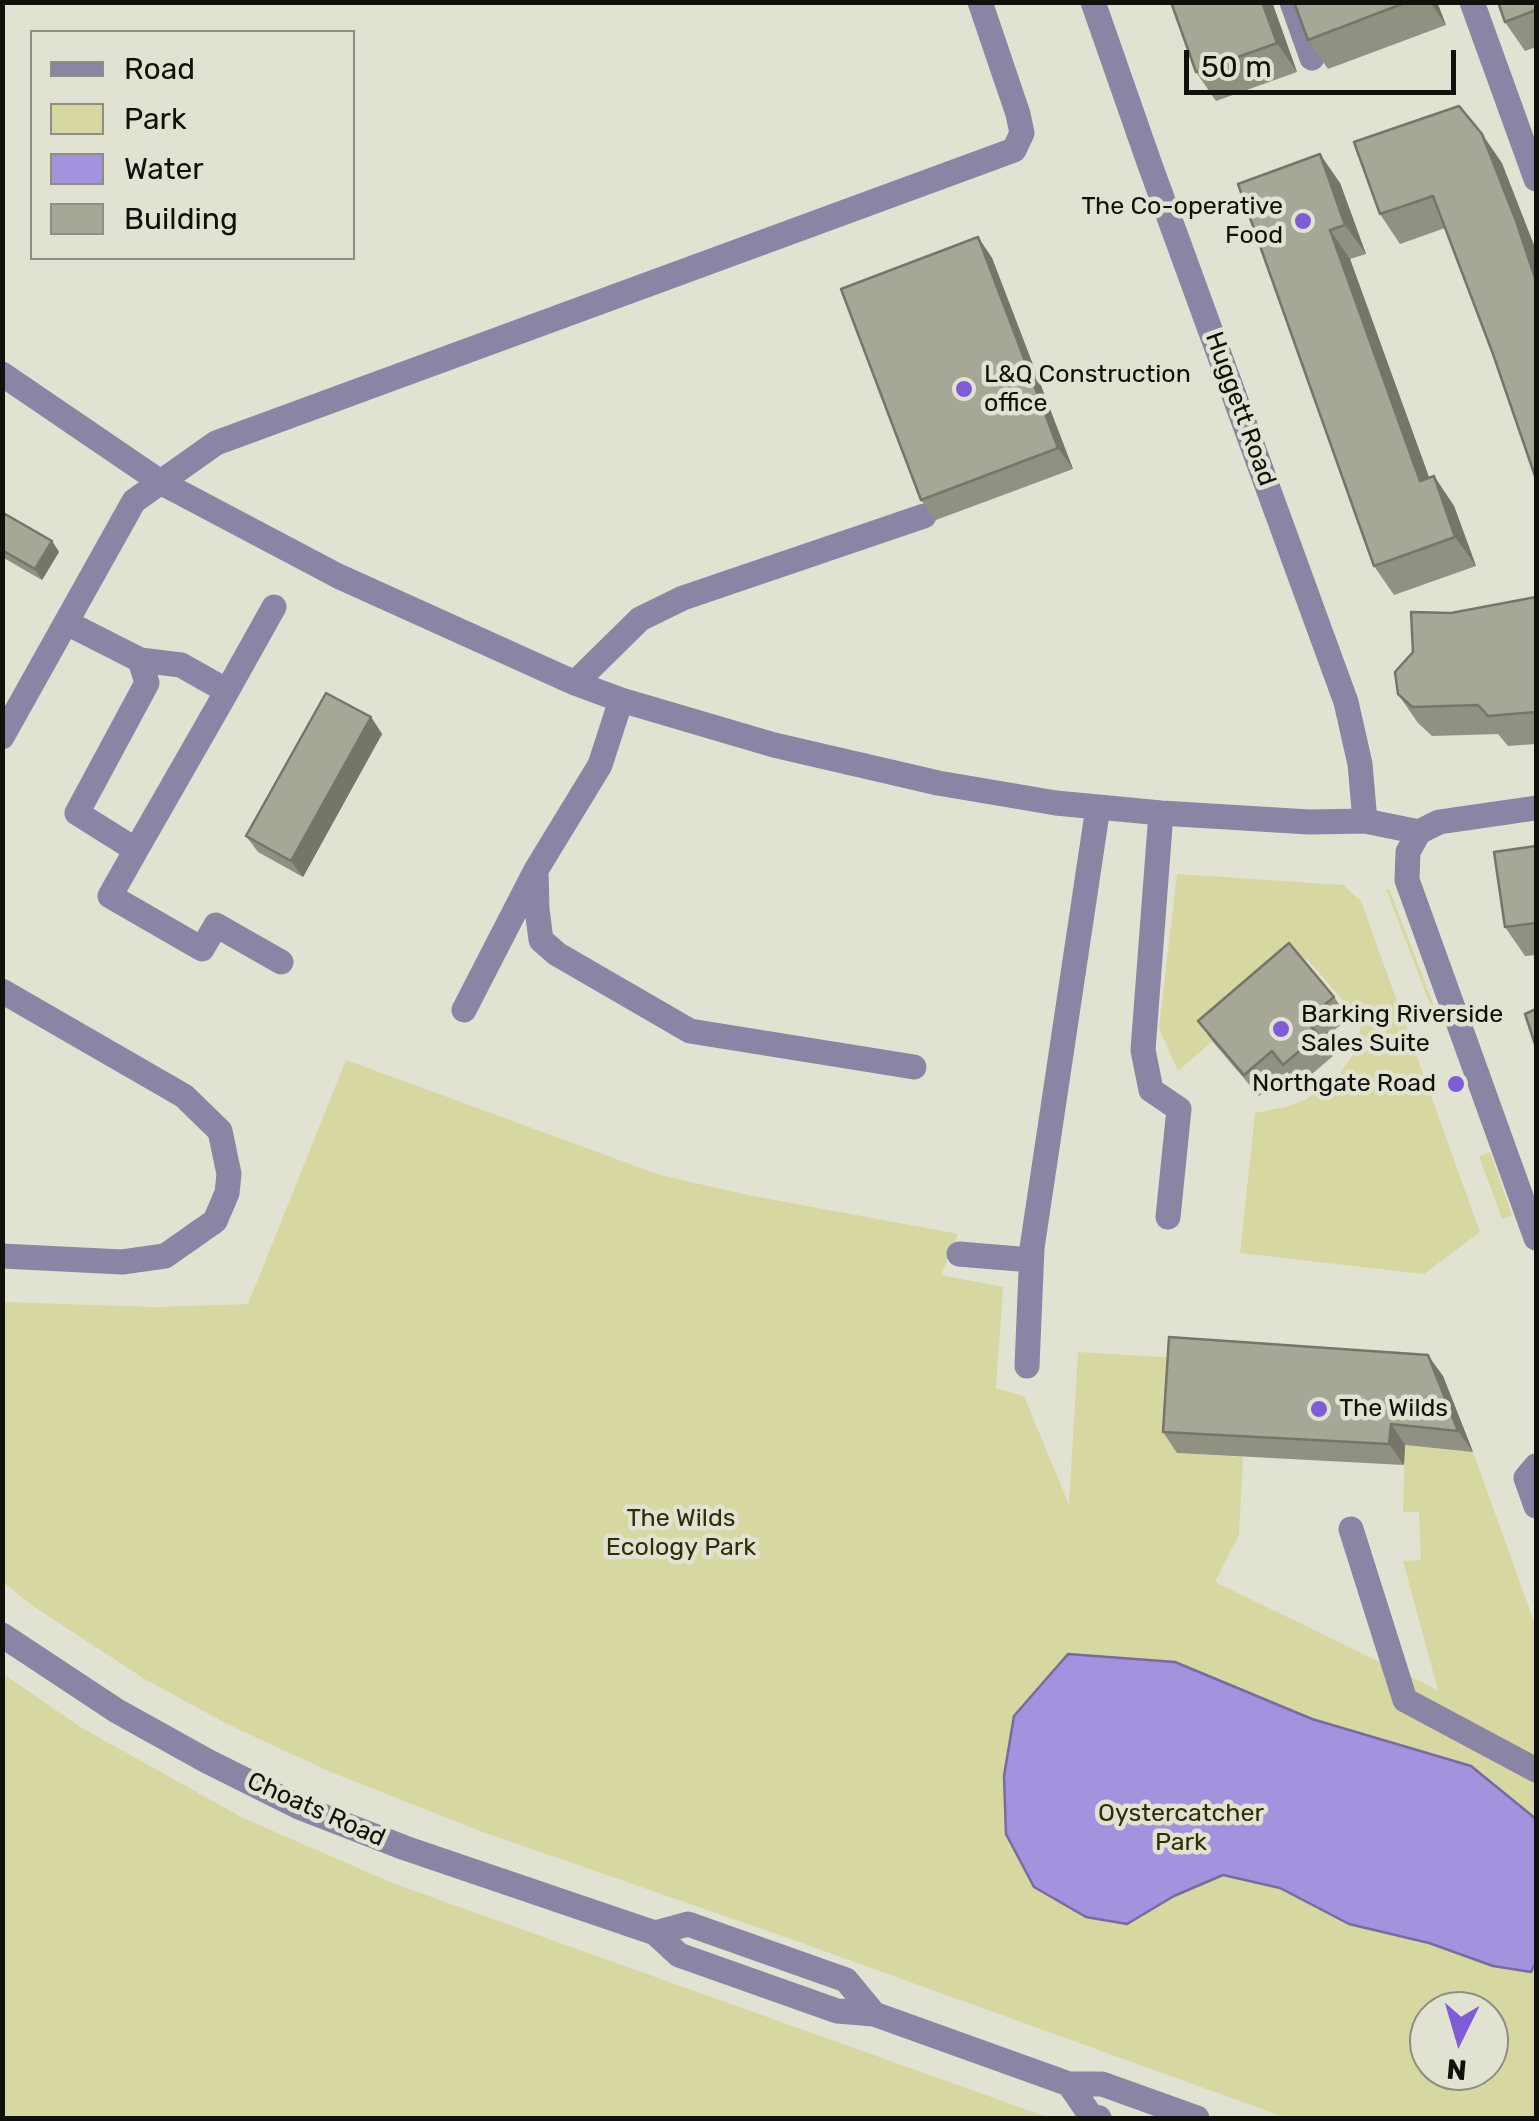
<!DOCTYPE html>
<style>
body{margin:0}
#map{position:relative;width:1539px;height:2121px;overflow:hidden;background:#e2e2d2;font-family:Rubik,sans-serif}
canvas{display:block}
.frame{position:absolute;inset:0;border:5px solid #10110b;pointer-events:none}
.legend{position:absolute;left:30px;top:30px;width:325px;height:230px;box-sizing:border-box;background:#e2e2d2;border:2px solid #8e8e82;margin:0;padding:12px 18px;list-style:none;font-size:30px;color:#10110b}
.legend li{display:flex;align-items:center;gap:20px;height:50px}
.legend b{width:50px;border:2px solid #8e8e82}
.north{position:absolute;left:1409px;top:1991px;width:100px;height:100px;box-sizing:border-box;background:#e2e2d2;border:2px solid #8e8e82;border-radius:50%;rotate:185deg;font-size:28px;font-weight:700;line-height:40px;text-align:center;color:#10110b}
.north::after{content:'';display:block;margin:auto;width:35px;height:45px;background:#805cd6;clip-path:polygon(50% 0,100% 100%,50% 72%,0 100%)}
.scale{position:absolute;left:1184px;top:50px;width:272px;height:45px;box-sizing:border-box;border:5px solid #10110b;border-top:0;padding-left:12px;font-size:30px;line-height:35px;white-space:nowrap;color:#10110b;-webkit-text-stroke:8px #e2e2d2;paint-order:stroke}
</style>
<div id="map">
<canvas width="1539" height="2121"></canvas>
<div class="frame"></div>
<ul class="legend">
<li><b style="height:12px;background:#8a84a5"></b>Road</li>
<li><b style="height:28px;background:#d6d7a1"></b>Park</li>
<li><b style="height:28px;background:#a392de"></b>Water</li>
<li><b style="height:28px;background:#a7a798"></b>Building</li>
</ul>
<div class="north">N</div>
<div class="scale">50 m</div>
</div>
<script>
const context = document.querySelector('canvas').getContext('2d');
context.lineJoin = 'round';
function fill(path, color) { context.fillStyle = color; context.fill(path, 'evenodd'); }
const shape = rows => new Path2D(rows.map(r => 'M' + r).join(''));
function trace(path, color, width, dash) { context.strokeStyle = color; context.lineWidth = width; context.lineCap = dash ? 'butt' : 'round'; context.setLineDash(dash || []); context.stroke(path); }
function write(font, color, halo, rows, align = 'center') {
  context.font = font + ' Rubik,sans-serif'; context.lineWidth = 9; context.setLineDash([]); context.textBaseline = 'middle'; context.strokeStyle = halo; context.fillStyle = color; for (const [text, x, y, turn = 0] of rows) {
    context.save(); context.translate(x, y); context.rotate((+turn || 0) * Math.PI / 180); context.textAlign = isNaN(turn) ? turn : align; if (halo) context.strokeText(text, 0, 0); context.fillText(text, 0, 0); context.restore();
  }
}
fill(shape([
 [1177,874,1343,885,1361,901,1480,1232,1424,1274,1240,1253,1255,1113,1286,1107,1307,1099,1340,1073,1355,1052,1362,1022,1307,959,1178,1071,1159,1028],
 [1386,889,1389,889,1439,1019,1436,1020],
 [346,1060,660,1175,748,1195,958,1234,941,1275,1003,1287,996,1388,1024,1396,1069,1505,1078,1352,1245,1362,1178,1453,1243,1457,1239,1535,1215,1582,1438,1690,1403,1561,1421,1560,1419,1512,1403,1512,1405,1445,1473,1452,1536,1627,1536,2118,1287,2118,791,1939,483,1832,333,1773,229,1725,143,1678,33,1606,3,1582,2,1302,156,1307,248,1304],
 [1429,2011,1489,2011,1489,2071,1429,2071],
 [1490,1152,1512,1215,1502,1219,1479,1156],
 [3,1674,82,1728,243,1818,395,1884,1050,2118,3,2118]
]), '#d6d7a1');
const water = shape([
 [1068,1654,1175,1662,1312,1719,1471,1766,1536,1819,1536,1962,1531,1972,1493,1966,1429,1943,1349,1924,1280,1888,1223,1875,1174,1896,1127,1924,1086,1917,1034,1887,1006,1834,1004,1776,1014,1716,1068,1654]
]);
fill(water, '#a392de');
trace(water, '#776b9f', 2.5);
trace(shape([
 [1093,2,1150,165,1346,702,1360,764,1365,821],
 [1292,2,1312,58],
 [1472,2,1536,179],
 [2,374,162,483,338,576,575,683,621,700,774,745,938,783,1056,803,1161,813,1309,822,1365,821,1419,832],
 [67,623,140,660,181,665,227,691,136,850,77,813,147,683,140,660],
 [575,683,640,619,683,598,924,516],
 [227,691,274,607],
 [2,737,134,501,216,443,1014,150,1022,133,1018,114,980,2],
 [1161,813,1143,1050,1151,1090,1179,1109,1168,1217],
 [1419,832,1408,852,1407,880,1536,1238],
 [1419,832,1439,822,1536,808],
 [136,850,110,896,202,949,216,925,281,962],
 [536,870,537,909,541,940,557,954,690,1031,914,1067],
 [2,991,184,1096,220,1131,229,1174,227,1193,215,1221,165,1256,122,1262,2,1256],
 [464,1010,536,870,600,765,621,700],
 [959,1254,1031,1260],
 [1027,1366,1032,1248,1098,807],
 [1536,1466,1526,1478,1536,1506],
 [1351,1529,1405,1700,1536,1770],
 [2,1635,117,1711,207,1761,299,1807,405,1848,655,1933,679,1955,837,2011,874,2014,1069,2084,1102,2084,1197,2118],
 [655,1933,688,1924,846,1980,874,2014],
 [1069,2084,1091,2116,1099,2118]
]), '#8a84a5', 25);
fill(shape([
 [1272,2,1297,72,1216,101,1196,72],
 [1294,2,1437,2,1446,25,1328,69,1308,40],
 [1536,2,1536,47,1525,51,1505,22],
 [1502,163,1493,354,1445,228,1400,244,1380,214],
 [1340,183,1366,254,1350,259,1429,478,1434,476,1454,506,1476,566,1394,595,1374,566,1238,184],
 [978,237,992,258,1073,469,936,520,921,500],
 [2,519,52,541,59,552,42,580,2,557],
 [1536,597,1536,744,1508,746,1498,734,1432,736,1418,723,1398,694,1451,613],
 [371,717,382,734,303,877,258,852,246,836],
 [1536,846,1536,955,1525,956,1505,927],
 [1334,997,1349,1018,1322,1040,1333,1056,1298,1086,1287,1072,1259,1096,1213,1042,1198,1021],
 [1443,1376,1473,1452,1405,1445,1404,1465,1177,1453,1163,1432]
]), '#909083');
fill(shape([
 [1262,2,1272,2,1297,72,1277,43],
 [1430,2,1437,2,1446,25],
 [1482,134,1502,163,1536,250,1536,281],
 [1320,154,1340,183,1366,254,1345,225],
 [1330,230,1350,259,1441,510,1420,481],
 [978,237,992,258,1073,469,1058,448],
 [1434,476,1454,506,1476,566,1455,537],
 [52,541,59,552,42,580,35,569],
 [371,717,382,734,303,877,291,861],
 [1428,1355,1443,1376,1473,1452,1458,1431],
 [1391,1424,1405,1445,1404,1465,1389,1444]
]), '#75756a');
const building = shape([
 [1171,2,1262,2,1277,43,1196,72,1171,2],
 [1294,2,1407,2,1308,40,1294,2],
 [1498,2,1536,2,1536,10,1505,22,1498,2],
 [1459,106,1482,134,1516,221,1536,281,1536,479,1493,354,1433,196,1380,214,1354,142,1459,106],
 [1320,154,1345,225,1330,230,1420,481,1434,476,1455,537,1374,566,1238,184,1320,154],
 [978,237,1058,448,921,500,841,289,978,237],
 [5,514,52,541,35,569,2,550,2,519,5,514],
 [1536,597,1536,712,1488,716,1478,705,1412,707,1398,694,1395,672,1413,652,1411,612,1451,613,1536,597],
 [326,693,371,717,291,861,246,836,326,693],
 [1536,846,1536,923,1505,927,1494,852,1536,846],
 [1289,943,1334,997,1306,1020,1318,1035,1283,1065,1272,1051,1244,1075,1198,1021,1289,943],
 [1536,1009,1536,1047,1525,1014,1536,1009],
 [1169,1337,1428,1355,1458,1431,1391,1424,1389,1444,1163,1432,1169,1337]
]);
fill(building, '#a7a798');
trace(building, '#75756a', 2.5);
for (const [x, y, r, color] of [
 [1303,221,10,"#805cd6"],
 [964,389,10,"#805cd6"],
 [1281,1029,10,"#805cd6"],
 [1456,1084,10,"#805cd6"],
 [1319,1409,10,"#805cd6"]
]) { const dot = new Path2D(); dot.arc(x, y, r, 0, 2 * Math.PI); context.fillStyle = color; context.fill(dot); trace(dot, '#e2e2d2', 4); }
write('25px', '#10110b', '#e2e2d2', [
 ["The Co-operative",1283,207,"right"],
 ["Food",1283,236,"right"],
 ["L&Q Construction",984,375],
 ["office",984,404],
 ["Barking Riverside",1301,1015],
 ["Sales Suite",1301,1044],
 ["Northgate Road",1436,1084,"right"],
 ["The Wilds",1339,1409]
], 'left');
write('25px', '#10110b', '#e2e2d2', [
 ["Huggett Road",1240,409,70],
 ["Choats Road",316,1810,24]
]);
write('25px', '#2f2e07', '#e2e2d2', [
 ["The Wilds",681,1519],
 ["Ecology Park",681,1548],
 ["Oystercatcher",1181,1814],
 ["Park",1181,1843]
]);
</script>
